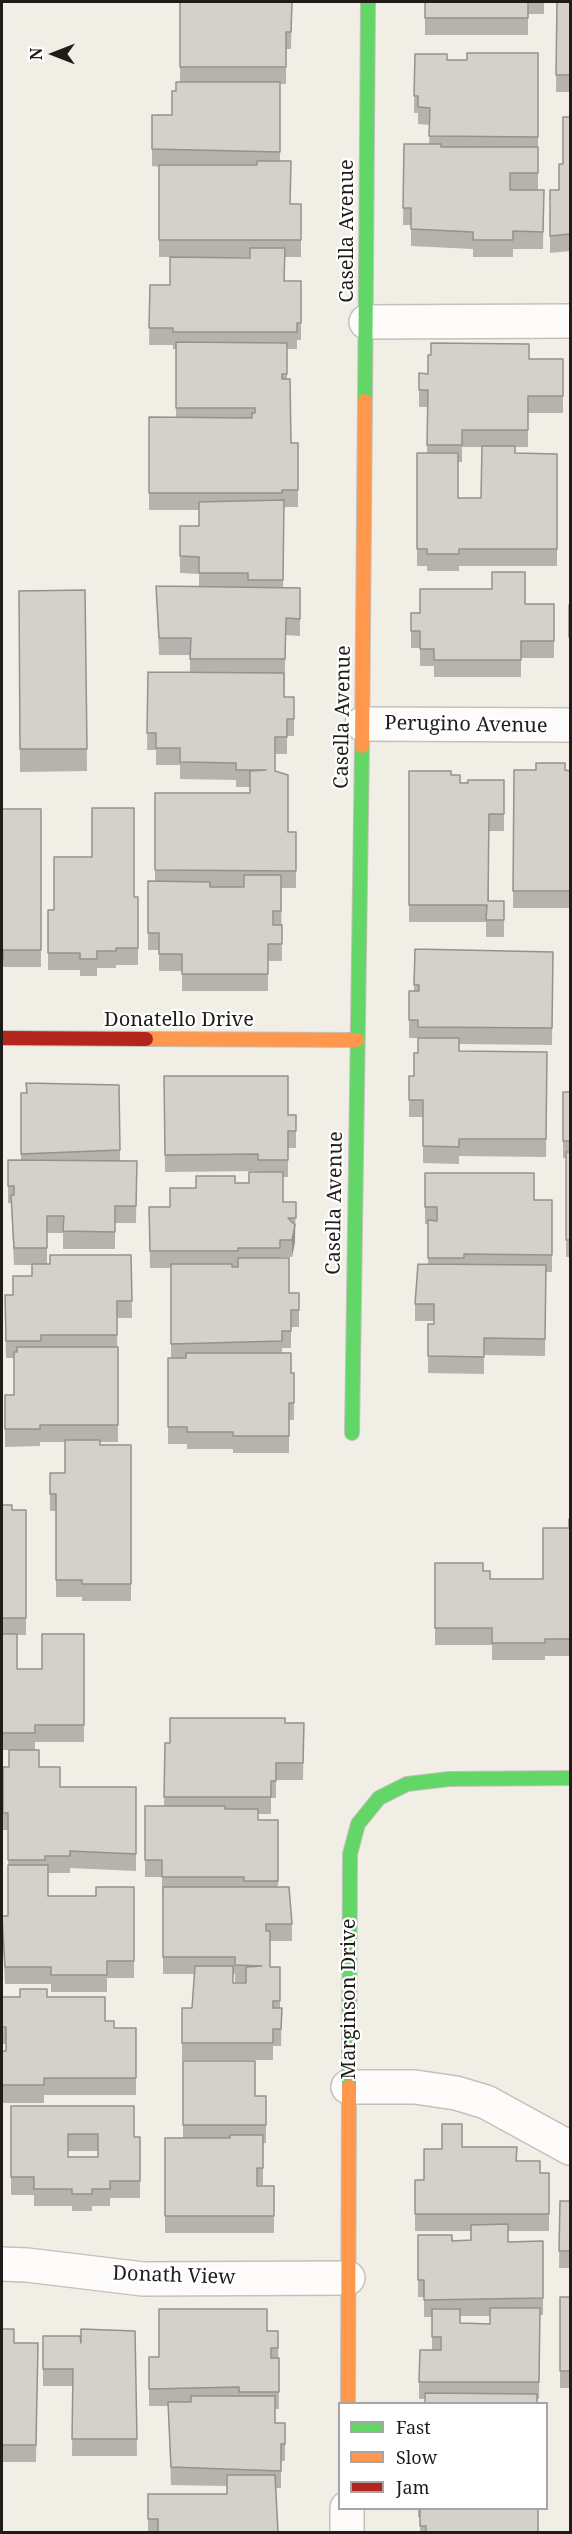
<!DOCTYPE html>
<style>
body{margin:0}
#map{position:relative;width:572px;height:2534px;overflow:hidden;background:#f1eee6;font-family:"Noto Serif",serif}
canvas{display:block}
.frame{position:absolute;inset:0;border:3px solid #201d19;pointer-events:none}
.legend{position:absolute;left:338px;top:2402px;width:210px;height:108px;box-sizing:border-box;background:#fff;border:2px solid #a6a5a3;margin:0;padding:8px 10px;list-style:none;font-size:18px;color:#201d19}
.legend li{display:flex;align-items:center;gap:12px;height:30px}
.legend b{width:30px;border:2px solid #a6a5a3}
.north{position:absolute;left:24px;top:24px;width:60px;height:60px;-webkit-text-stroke:4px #fff;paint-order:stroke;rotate:270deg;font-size:16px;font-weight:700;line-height:24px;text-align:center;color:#201d19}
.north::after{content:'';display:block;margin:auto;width:21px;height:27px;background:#201d19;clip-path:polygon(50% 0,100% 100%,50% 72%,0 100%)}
</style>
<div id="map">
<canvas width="572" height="2534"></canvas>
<div class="frame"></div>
<ul class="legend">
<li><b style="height:8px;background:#63d668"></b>Fast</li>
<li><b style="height:8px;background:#ff974d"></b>Slow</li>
<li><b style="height:8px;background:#b3261e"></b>Jam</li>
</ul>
<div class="north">N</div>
</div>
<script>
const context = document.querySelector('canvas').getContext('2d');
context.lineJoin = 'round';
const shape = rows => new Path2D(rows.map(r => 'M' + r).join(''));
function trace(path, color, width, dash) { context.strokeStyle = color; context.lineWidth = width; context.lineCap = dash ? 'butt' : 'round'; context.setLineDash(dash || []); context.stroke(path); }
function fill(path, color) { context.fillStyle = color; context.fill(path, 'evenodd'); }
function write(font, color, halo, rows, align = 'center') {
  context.font = font + ' "Noto Serif",serif'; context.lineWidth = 4.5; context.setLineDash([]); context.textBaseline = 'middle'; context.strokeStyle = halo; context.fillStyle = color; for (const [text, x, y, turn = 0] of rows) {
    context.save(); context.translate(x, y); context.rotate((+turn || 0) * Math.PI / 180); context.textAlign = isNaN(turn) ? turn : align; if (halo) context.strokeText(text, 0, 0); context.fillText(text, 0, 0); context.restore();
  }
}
const street = shape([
 [366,322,570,321],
 [362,724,570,725],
 [348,2087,415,2087,456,2093,486,2102,570,2148],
 [2,2264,27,2265,143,2279,348,2278],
 [347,2532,347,2508]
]);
const fast = shape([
 [365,401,368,2],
 [352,1433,362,746],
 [349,2087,350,1854,358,1824,379,1798,407,1784,449,1779,570,1778]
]);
const slow = shape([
 [362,746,365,401],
 [146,1039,357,1040],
 [348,2404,349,2087]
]);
const jam = shape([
 [2,1038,146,1039]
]);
trace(street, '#c4c1bb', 36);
trace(fast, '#c4c1bb', 16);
trace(slow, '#c4c1bb', 16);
trace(jam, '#c4c1bb', 16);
trace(street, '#fdfcfb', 33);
trace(fast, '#63d668', 14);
trace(slow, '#ff974d', 14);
trace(jam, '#b3261e', 14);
fill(shape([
 [292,2,291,49,286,49,286,84,280,84,280,161,290,204,301,204,301,257,285,257,284,281,301,281,301,340,297,340,297,349,287,349,287,379,291,443,298,443,298,507,284,507,283,587,300,588,300,636,286,635,284,697,294,697,294,736,287,736,287,754,275,754,275,771,288,832,296,832,296,888,281,888,282,961,268,961,268,991,182,991,182,971,159,971,159,950,148,950,148,881,155,881,155,793,250,793,250,787,236,787,236,780,180,779,180,765,156,765,156,750,147,750,148,672,190,672,190,655,159,655,156,586,199,587,199,574,180,573,180,526,199,526,199,510,149,510,149,417,176,417,176,349,173,349,173,345,149,345,150,285,170,285,250,257,159,257,159,167,152,166,152,115,172,115,176,91,180,82,180,67],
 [425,2,544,2,544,14,528,14,528,35,425,35],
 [557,2,570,2,570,92,556,92],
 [538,53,538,190,544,190,543,249,513,249,513,257,473,257,473,249,411,246,411,225,403,225,404,144,429,144,430,125,418,124,418,113,414,113,415,54,447,60,467,60],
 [570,117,570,251,550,253,550,190,559,190],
 [529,359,563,359,563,413,528,413,528,447,515,447,515,453,557,454,557,566,459,566,459,571,427,571,427,566,417,566,417,453,427,453,427,407,419,407,419,373,428,374],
 [462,447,482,447,481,498,458,498,458,462,462,462],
 [85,590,87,771,20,772,19,591],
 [525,604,554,604,554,658,521,658,521,677,434,677,434,666,420,666,420,648,411,648,411,613],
 [569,605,570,605,570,654,569,654],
 [514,770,570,771,570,908,513,908],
 [409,771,451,775,460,783,504,780,504,831,489,831,489,901,504,901,504,937,486,937,486,922,409,922],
 [2,809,41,809,41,967,3,967,3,977,2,977],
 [134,897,138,897,138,965,116,965,116,968,97,968,97,976,80,976,80,970,48,970,48,910,54,910],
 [415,949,553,952,552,1045,459,1044,459,1051,547,1052,546,1157,459,1156,459,1164,423,1163,423,1117,409,1117,409,1076,414,1076,418,1053,418,1038,409,1038,409,991,414,991],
 [164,1076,288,1115,296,1115,296,1148,288,1148,288,1177,283,1177,283,1202,296,1202,295,1242,292,1257,280,1257,289,1293,299,1293,299,1327,291,1327,291,1348,282,1348,282,1353,291,1373,294,1373,294,1420,289,1420,289,1453,233,1453,233,1449,187,1449,187,1444,168,1444,168,1358,171,1358,171,1268,150,1268,149,1207,170,1207,196,1188,235,1183,249,1183,258,1171,165,1172],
 [26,1083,120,1150,120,1161,137,1161,136,1223,115,1223,115,1249,63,1249,63,1233,47,1233,47,1264,131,1255,132,1318,117,1318,118,1442,100,1442,100,1445,131,1445,131,1601,82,1601,82,1597,56,1597,56,1511,50,1511,50,1473,65,1473,65,1442,40,1442,40,1446,5,1447,5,1395,14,1395,14,1358,6,1358,5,1295,13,1295,32,1276,32,1265,14,1265,11,1203,8,1203,8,1160,21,1160,21,1093,26,1093],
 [563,1092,570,1092,570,1257,566,1257,566,1158,563,1158],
 [425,1173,534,1200,552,1200,552,1272,546,1272,545,1356,484,1355,484,1374,428,1373,428,1324,434,1324,434,1321,415,1321,415,1304,428,1264,428,1224,425,1224],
 [2,1505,12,1510,26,1510,26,1635,17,1635,17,1669,42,1669,84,1634,84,1742,35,1742,35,1750,2,1750],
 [569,1528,570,1656,545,1656,545,1660,492,1660,492,1645,435,1645,435,1563,483,1571,490,1579,543,1579],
 [285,1723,304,1723,303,1780,276,1780,276,1798,271,1798,271,1814,258,1814,258,1820,278,1820,278,1887,292,1924,292,1941,270,1941,270,1967,280,1967,280,2008,282,2008,281,2046,273,2046,273,2060,182,2060,182,2008,192,2008,195,1974,163,1974,163,1894,162,1894,162,1877,145,1877,145,1806,164,1806,165,1743,170,1743],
 [233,1974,235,1974,235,1982,246,1983,233,1983],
 [3,1767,39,1767,60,1787,136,1787,136,1871,70,1868,70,1873,48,1873,48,1896,96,1896,134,1887,134,1978,107,1978,107,1992,51,1992,51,1984,5,1984,2,1916,8,1916,8,1830,3,1830],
 [2,1997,47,1997,105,2021,114,2028,136,2028,136,2095,44,2095,44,2103,2,2103,2,2051,6,2051,6,2044,2,2044],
 [183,2061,255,2096,266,2096,266,2143,263,2143,263,2185,257,2185,257,2186,274,2186,274,2233,165,2233,165,2138,183,2138],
 [11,2106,134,2137,140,2137,140,2198,110,2198,110,2206,92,2206,92,2211,72,2211,72,2206,34,2206,34,2195,11,2195],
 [68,2151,98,2151,98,2157,68,2157],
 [462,2147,517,2161,540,2173,549,2173,549,2231,508,2231,508,2242,543,2241,543,2315,540,2315,539,2399,419,2399,419,2382,432,2350,432,2317,424,2317,424,2297,418,2297,418,2235,452,2241,471,2240,471,2231,415,2231,415,2180,424,2180,442,2149],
 [460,2316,490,2316,490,2324,460,2323],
 [560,2201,570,2201,570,2268,559,2268],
 [560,2297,570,2297,570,2388,560,2388],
 [2,2329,14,2343,38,2343,36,2462,2,2462],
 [135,2331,137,2456,72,2456,73,2386,43,2386,43,2336,81,2343],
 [267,2331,278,2331,279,2409,275,2409,275,2423,285,2423,285,2461,281,2461,281,2488,276,2488,278,2532,148,2532,148,2494,227,2494,227,2486,171,2485,168,2406,149,2406,149,2357,159,2357],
 [418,2508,538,2508,538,2532,420,2532,420,2517,418,2517]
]), '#b6b3ae');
fill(shape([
 [295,1225,295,1242,292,1257,292,1240]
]), '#94928d');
const building = shape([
 [180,2,292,2,291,32,286,32,286,67,180,67,180,2],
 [425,2,528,2,528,18,425,18,425,2],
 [557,2,570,2,570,75,556,75,557,2],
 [467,53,538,53,538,137,429,136,430,108,418,107,418,96,414,96,415,54,447,54,447,60,467,60,467,53],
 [176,82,280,82,280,152,152,149,152,115,172,115,172,91,176,91,176,82],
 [563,117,570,117,570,234,550,236,550,190,559,190,559,164,563,164,563,117],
 [404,144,441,144,441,147,538,147,538,173,510,173,510,190,544,190,543,232,513,231,513,240,473,240,473,232,411,229,411,208,403,208,404,144],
 [257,161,291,161,290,204,301,204,301,240,159,240,159,165,257,165,257,161],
 [250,248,285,248,284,281,301,281,301,323,297,323,297,332,173,332,173,328,149,328,150,285,170,285,170,257,250,258,250,248],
 [176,342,287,343,287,374,282,374,282,379,290,379,291,443,298,443,298,490,282,490,282,493,149,493,149,417,252,418,252,413,255,413,255,408,176,408,176,342],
 [431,343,529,344,529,359,563,359,563,396,528,396,528,430,462,430,462,445,427,445,428,390,419,390,419,373,428,374,428,355,431,355,431,343],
 [482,446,515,446,515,453,557,454,557,549,459,549,459,554,427,554,427,549,417,549,417,453,458,453,458,498,481,498,482,446],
 [284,500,283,580,248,580,248,573,199,573,199,557,180,556,180,526,199,526,199,502,284,500],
 [492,572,525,572,525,604,554,604,554,641,521,641,521,660,434,660,434,649,420,649,420,631,411,631,411,613,420,613,420,589,492,589,492,572],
 [156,586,300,588,300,619,286,618,285,659,190,659,191,638,159,638,156,586],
 [85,590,87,749,20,749,19,591,85,590],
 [569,605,570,605,570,637,569,637,569,605],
 [148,672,284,673,284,697,294,697,294,719,287,719,287,737,275,737,275,771,288,775,288,832,296,832,296,871,155,870,155,793,250,793,250,771,266,770,236,770,236,763,180,762,180,748,156,748,156,733,147,733,148,672],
 [536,763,565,763,565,770,570,771,570,891,513,891,514,770,536,770,536,763],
 [409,771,451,771,451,775,460,775,460,783,468,783,468,780,504,780,504,814,489,814,488,901,504,901,504,920,486,920,487,905,409,905,409,771],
 [92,808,134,808,134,897,138,897,138,948,116,948,116,951,97,951,97,959,80,959,80,953,48,953,48,910,54,910,54,857,92,857,92,808],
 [2,809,41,809,41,950,3,950,3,960,2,960,2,809],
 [244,875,281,875,281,911,273,911,273,925,282,925,282,944,268,944,268,974,182,974,182,954,159,954,159,933,148,933,148,881,210,882,210,887,244,887,244,875],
 [415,949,553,952,552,1028,418,1027,418,1020,409,1020,409,991,419,991,419,985,414,985,415,949],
 [418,1038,459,1038,459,1051,547,1052,546,1139,459,1139,459,1147,423,1146,423,1100,409,1100,409,1076,414,1076,414,1053,418,1053,418,1038],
 [164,1076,288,1076,288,1115,296,1115,296,1131,288,1131,288,1160,258,1160,258,1154,165,1155,164,1076],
 [26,1083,119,1085,120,1150,21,1154,21,1093,27,1093,26,1083],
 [563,1092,570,1092,570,1141,563,1141,563,1092],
 [566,1152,570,1152,570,1240,566,1240,566,1152],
 [8,1160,137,1161,136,1206,115,1206,115,1232,63,1231,64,1216,47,1216,47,1248,14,1248,11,1195,14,1195,14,1186,8,1186,8,1160],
 [249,1172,283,1172,283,1202,296,1202,296,1218,288,1218,295,1225,292,1240,280,1240,280,1248,238,1248,238,1251,150,1251,149,1207,170,1207,170,1188,196,1188,196,1176,235,1176,235,1183,249,1183,249,1172],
 [425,1173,534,1173,534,1200,552,1200,552,1255,464,1254,464,1258,428,1258,428,1220,437,1221,437,1207,425,1207,425,1173],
 [50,1255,131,1255,132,1301,117,1301,117,1335,41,1335,41,1341,6,1341,5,1295,13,1295,13,1276,32,1276,32,1264,50,1264,50,1255],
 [238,1258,289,1258,289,1293,299,1293,299,1310,291,1310,291,1331,282,1331,282,1341,171,1344,171,1264,232,1264,232,1267,238,1267,238,1258],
 [418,1264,546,1265,545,1339,484,1338,484,1357,428,1356,428,1324,434,1324,434,1304,415,1304,418,1264],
 [17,1347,118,1347,118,1425,40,1425,40,1429,5,1429,5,1395,14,1395,14,1352,17,1352,17,1347],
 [186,1353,291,1353,291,1373,294,1373,294,1403,289,1403,289,1436,233,1436,233,1432,187,1432,187,1427,168,1427,168,1358,186,1358,186,1353],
 [65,1440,100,1440,100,1445,131,1445,131,1584,82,1584,82,1580,56,1580,56,1494,50,1494,50,1473,65,1473,65,1440],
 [2,1505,12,1505,12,1510,26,1510,26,1618,2,1618,2,1505],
 [569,1519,570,1519,570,1639,545,1639,545,1643,492,1643,492,1628,435,1628,435,1563,483,1563,483,1571,490,1571,490,1579,543,1579,543,1528,569,1528,569,1519],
 [2,1634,17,1634,17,1669,42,1669,42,1634,84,1634,84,1725,35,1725,35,1733,2,1733,2,1634],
 [170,1718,285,1718,285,1723,304,1723,303,1763,276,1763,276,1781,271,1781,271,1797,164,1797,165,1743,170,1743,170,1718],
 [9,1750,39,1750,39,1767,60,1767,60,1787,136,1787,136,1854,70,1851,70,1856,45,1856,45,1860,8,1860,8,1813,3,1813,3,1767,9,1767,9,1750],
 [145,1806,225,1806,225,1809,258,1809,258,1820,278,1820,278,1881,244,1881,244,1877,162,1877,162,1860,145,1860,145,1806],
 [8,1865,48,1865,48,1896,96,1896,96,1887,134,1887,134,1961,107,1961,107,1975,51,1975,51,1967,5,1967,2,1916,8,1916,8,1865],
 [163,1887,289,1887,292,1924,266,1924,266,1931,270,1931,270,1967,280,1967,280,2001,273,2001,273,2008,282,2008,281,2029,273,2029,273,2043,182,2043,182,2008,192,2008,195,1966,233,1966,233,1983,246,1983,246,1967,262,1966,235,1965,235,1957,163,1957,163,1887],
 [20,1989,47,1989,47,1997,105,1997,105,2021,114,2021,114,2028,136,2028,136,2078,44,2078,44,2085,2,2085,2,2051,6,2051,6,2027,2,2027,2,1997,20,1997,20,1989],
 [183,2061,255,2061,255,2096,266,2096,266,2125,183,2125,183,2061],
 [11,2106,134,2106,134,2137,140,2137,140,2181,110,2181,110,2189,92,2189,92,2194,72,2194,72,2189,34,2189,34,2177,11,2177,11,2106],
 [68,2134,98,2134,98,2157,68,2157,68,2134],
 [442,2124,462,2124,462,2147,517,2147,516,2161,540,2161,540,2173,549,2173,549,2214,415,2214,415,2180,424,2180,424,2149,442,2149,442,2124],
 [230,2135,263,2135,263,2168,257,2168,257,2186,274,2186,274,2216,165,2216,165,2138,230,2138,230,2135],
 [560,2201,570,2201,570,2251,559,2251,560,2201],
 [508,2224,508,2242,543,2241,543,2298,424,2300,424,2280,418,2280,418,2235,452,2235,452,2241,471,2240,471,2225,508,2224],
 [560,2297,570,2297,570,2371,560,2371,560,2297],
 [490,2308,540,2308,539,2382,419,2382,420,2350,441,2350,441,2337,432,2337,432,2309,460,2309,460,2323,490,2324,490,2308],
 [159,2309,267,2309,267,2331,278,2331,278,2348,271,2348,271,2358,279,2358,279,2392,239,2392,239,2387,149,2389,149,2357,159,2357,159,2309],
 [2,2329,14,2329,14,2343,38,2343,36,2445,2,2445,2,2329],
 [81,2329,135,2331,137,2439,72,2439,73,2369,43,2369,43,2336,80,2336,81,2343,81,2329],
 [425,2393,537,2394,537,2403,425,2403,425,2393],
 [191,2396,275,2396,275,2423,285,2423,285,2444,281,2444,281,2471,171,2467,168,2402,191,2402,191,2396],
 [227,2475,275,2475,278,2532,158,2532,158,2519,148,2519,148,2494,227,2494,227,2475],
 [420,2508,538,2508,538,2532,426,2532,426,2526,420,2526,420,2508]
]);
fill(building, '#d4d0ca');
trace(building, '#94928d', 1.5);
write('20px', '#201d19', '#fff', [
 ["Casella Avenue",347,231,-90],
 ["Casella Avenue",343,717,-89],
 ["Perugino Avenue",466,725,1],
 ["Donatello Drive",179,1020],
 ["Casella Avenue",335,1203,-89],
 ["Marginson Drive",349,1999,-90],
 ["Donath View",174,2276,2]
]);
</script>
